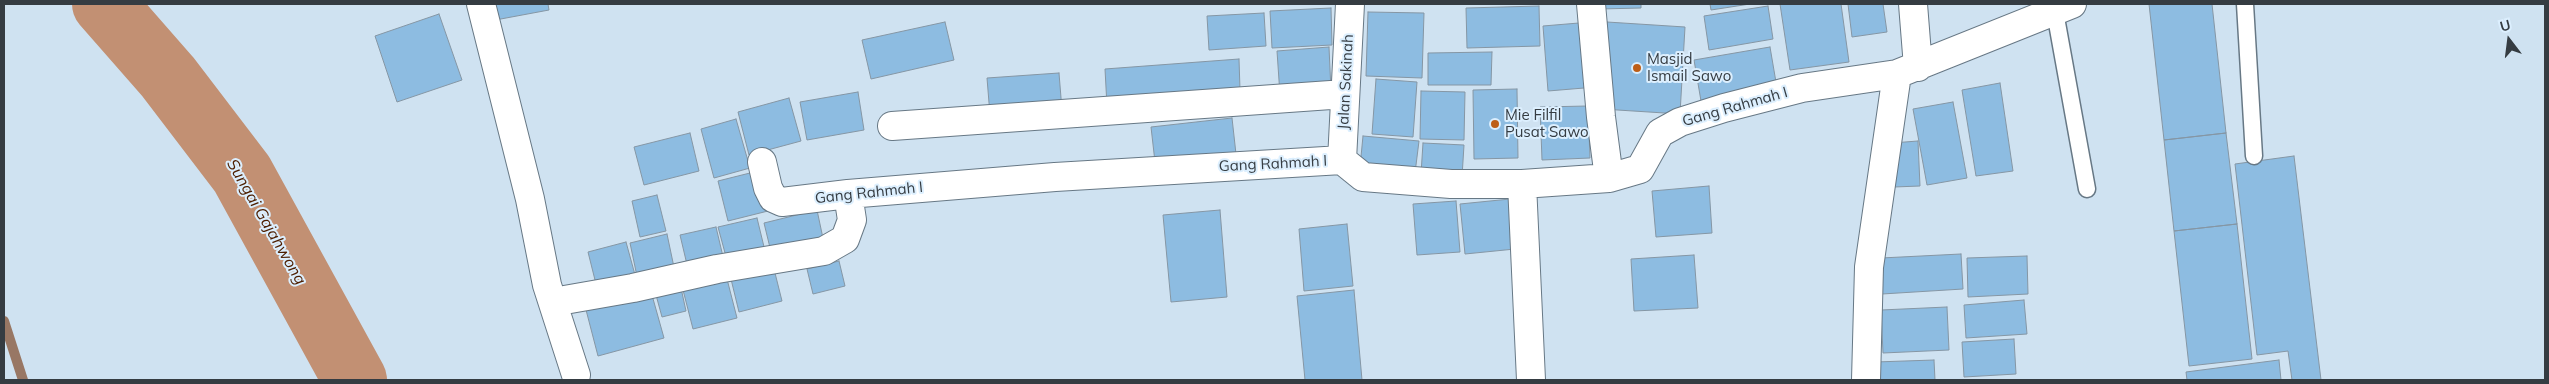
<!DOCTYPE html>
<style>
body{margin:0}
#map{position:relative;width:2549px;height:384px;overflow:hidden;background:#cfe2f1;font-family:Mulish,sans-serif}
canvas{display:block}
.frame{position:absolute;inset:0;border:5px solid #353c42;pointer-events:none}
.north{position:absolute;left:2484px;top:15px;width:50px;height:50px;-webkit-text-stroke:4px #dceffe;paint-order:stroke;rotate:345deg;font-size:14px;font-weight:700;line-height:20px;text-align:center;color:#353c42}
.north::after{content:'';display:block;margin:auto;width:18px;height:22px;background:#353c42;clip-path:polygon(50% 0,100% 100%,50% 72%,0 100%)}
</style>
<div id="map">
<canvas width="2549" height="384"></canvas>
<div class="frame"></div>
<div class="north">U</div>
</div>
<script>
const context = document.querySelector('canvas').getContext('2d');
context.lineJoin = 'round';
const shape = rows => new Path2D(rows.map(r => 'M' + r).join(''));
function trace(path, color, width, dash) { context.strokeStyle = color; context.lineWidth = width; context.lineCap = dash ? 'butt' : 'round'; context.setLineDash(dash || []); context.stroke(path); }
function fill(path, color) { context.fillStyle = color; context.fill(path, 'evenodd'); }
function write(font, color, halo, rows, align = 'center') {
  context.font = font + ' Mulish,sans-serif'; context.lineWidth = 4; context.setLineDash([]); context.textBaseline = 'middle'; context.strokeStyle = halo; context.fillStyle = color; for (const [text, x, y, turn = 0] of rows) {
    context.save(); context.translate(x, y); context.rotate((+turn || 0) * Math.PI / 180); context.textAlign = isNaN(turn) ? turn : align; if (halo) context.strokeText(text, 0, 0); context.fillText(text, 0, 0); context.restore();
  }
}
trace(shape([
 [4,321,23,380]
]), '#987764', 10);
trace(shape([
 [104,4,168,77,242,174,355,380]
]), '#c29073', 64);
const building = shape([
 [487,4,548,4,549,10,490,21,487,4],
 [1600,4,1641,4,1641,8,1600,9,1600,4],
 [1710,4,1750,4,1711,10,1710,4],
 [1780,4,1841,4,1849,62,1790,70,1780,4],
 [1848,4,1883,4,1887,32,1852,37,1848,4],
 [2149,4,2212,4,2226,133,2164,140,2149,4],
 [1539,6,1540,46,1467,48,1466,8,1539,6],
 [1768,6,1773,39,1709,50,1704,16,1768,6],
 [1331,8,1332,45,1272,48,1270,11,1331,8],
 [1368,12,1424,13,1422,78,1366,76,1368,12],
 [1264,13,1266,46,1209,50,1207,16,1264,13],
 [439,14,462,80,397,102,375,36,439,14],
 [945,22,954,60,871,79,862,40,945,22],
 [1591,22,1596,87,1548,91,1543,26,1591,22],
 [1607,22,1685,27,1680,114,1602,109,1607,22],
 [1329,47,1331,91,1280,95,1277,51,1329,47],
 [1770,47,1777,88,1701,101,1694,60,1770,47],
 [1492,52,1491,85,1428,85,1428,53,1492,52],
 [1239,59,1240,90,1107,106,1105,69,1239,59],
 [1059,73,1062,110,990,115,987,78,1059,73],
 [1376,79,1417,82,1413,137,1372,134,1376,79],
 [2000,83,2013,171,1976,176,1962,90,2000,83],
 [1517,89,1518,158,1474,159,1473,90,1517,89],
 [1421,91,1465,92,1464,140,1420,139,1421,91],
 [858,92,864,130,807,140,800,102,858,92],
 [789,98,801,141,749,155,738,112,789,98],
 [1953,102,1967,178,1927,185,1913,109,1953,102],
 [1588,106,1590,158,1542,160,1540,107,1588,106],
 [1232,118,1236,154,1155,162,1151,127,1232,118],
 [736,119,750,168,714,178,701,129,736,119],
 [690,133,699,171,644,185,634,147,690,133],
 [2226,133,2237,224,2174,231,2164,140,2226,133],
 [1363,136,1419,141,1415,173,1360,167,1363,136],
 [1918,141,1920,186,1894,187,1892,143,1918,141],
 [1423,143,1464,145,1462,177,1421,174,1423,143],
 [2294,156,2321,380,2292,380,2288,351,2257,355,2235,164,2294,156],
 [758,171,768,211,728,221,718,181,758,171],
 [1709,186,1712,233,1656,237,1652,191,1709,186],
 [657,195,666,231,640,237,632,201,657,195],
 [1510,199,1515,249,1465,254,1460,204,1510,199],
 [1456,201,1460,252,1417,255,1413,204,1456,201],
 [817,210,824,243,772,256,764,223,817,210],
 [1220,210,1227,297,1171,302,1163,215,1220,210],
 [757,218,766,255,728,264,718,227,757,218],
 [1347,224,1353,286,1304,291,1299,229,1347,224],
 [2237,224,2252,359,2189,366,2174,231,2237,224],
 [716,227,725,265,689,273,680,235,716,227],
 [667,234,675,272,638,281,630,243,667,234],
 [626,242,637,282,598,292,588,252,626,242],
 [1961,254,1963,289,1882,294,1881,258,1961,254],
 [1694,255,1698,308,1634,311,1631,259,1694,255],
 [2027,256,2028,294,1968,297,1967,258,2027,256],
 [839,261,845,286,813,294,807,269,839,261],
 [773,265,782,301,739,312,730,275,773,265],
 [727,279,737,318,693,329,683,290,727,279],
 [650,288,664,338,598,356,585,306,650,288],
 [681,288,686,311,662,317,656,295,681,288],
 [1354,290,1362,380,1305,380,1297,296,1354,290],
 [2024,300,2027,334,1966,338,1964,305,2024,300],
 [1947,307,1949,350,1883,353,1881,310,1947,307],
 [2014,339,2016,374,1964,377,1962,342,2014,339],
 [1934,360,1935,380,1876,380,1875,362,1934,360],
 [2279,360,2281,380,2187,380,2186,372,2279,360]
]);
fill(building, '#8dbce1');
trace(building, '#8596a4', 1);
const service = shape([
 [2245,4,2254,156],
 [2055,12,2087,189]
]);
const minor = shape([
 [481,4,530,199,547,285,576,375],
 [1591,4,1601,117,1609,178],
 [1913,4,1918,67],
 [892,126,1345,94],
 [1342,160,1350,4],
 [762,162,768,188,773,198,782,202,848,194,1055,177,1342,160,1363,177,1451,184,1522,184,1609,178,1640,169,1660,133,1680,122,1724,108,1802,88,1897,74],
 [1522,184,1531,380],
 [553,302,633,288,717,269,824,251,845,239,852,220,848,194],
 [1866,380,1869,267,1897,74,2072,4]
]);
trace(service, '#677885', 19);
trace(minor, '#677885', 30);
trace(service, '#fff', 16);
trace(minor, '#fff', 28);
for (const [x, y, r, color] of [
 [1637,68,5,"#bd5e17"],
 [1495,124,5,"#bd5e17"]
]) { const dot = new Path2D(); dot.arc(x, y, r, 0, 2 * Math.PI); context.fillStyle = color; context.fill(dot); trace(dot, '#dceffe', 2); }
write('15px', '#353c42', '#dceffe', [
 ["Masjid",1647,59],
 ["Ismail Sawo",1647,76],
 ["Mie Filfil",1505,115],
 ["Pusat Sawo",1505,132]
], 'left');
write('15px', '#353c42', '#dceffe', [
 ["Jalan Sakinah",1346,82,-87],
 ["Gang Rahmah I",1735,107,-16],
 ["Gang Rahmah I",1273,164,-3],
 ["Gang Rahmah I",869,193,-6]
]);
write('italic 16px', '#4d1e00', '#dceffe', [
 ["Sungai Gajahwong",266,222,60]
]);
</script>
